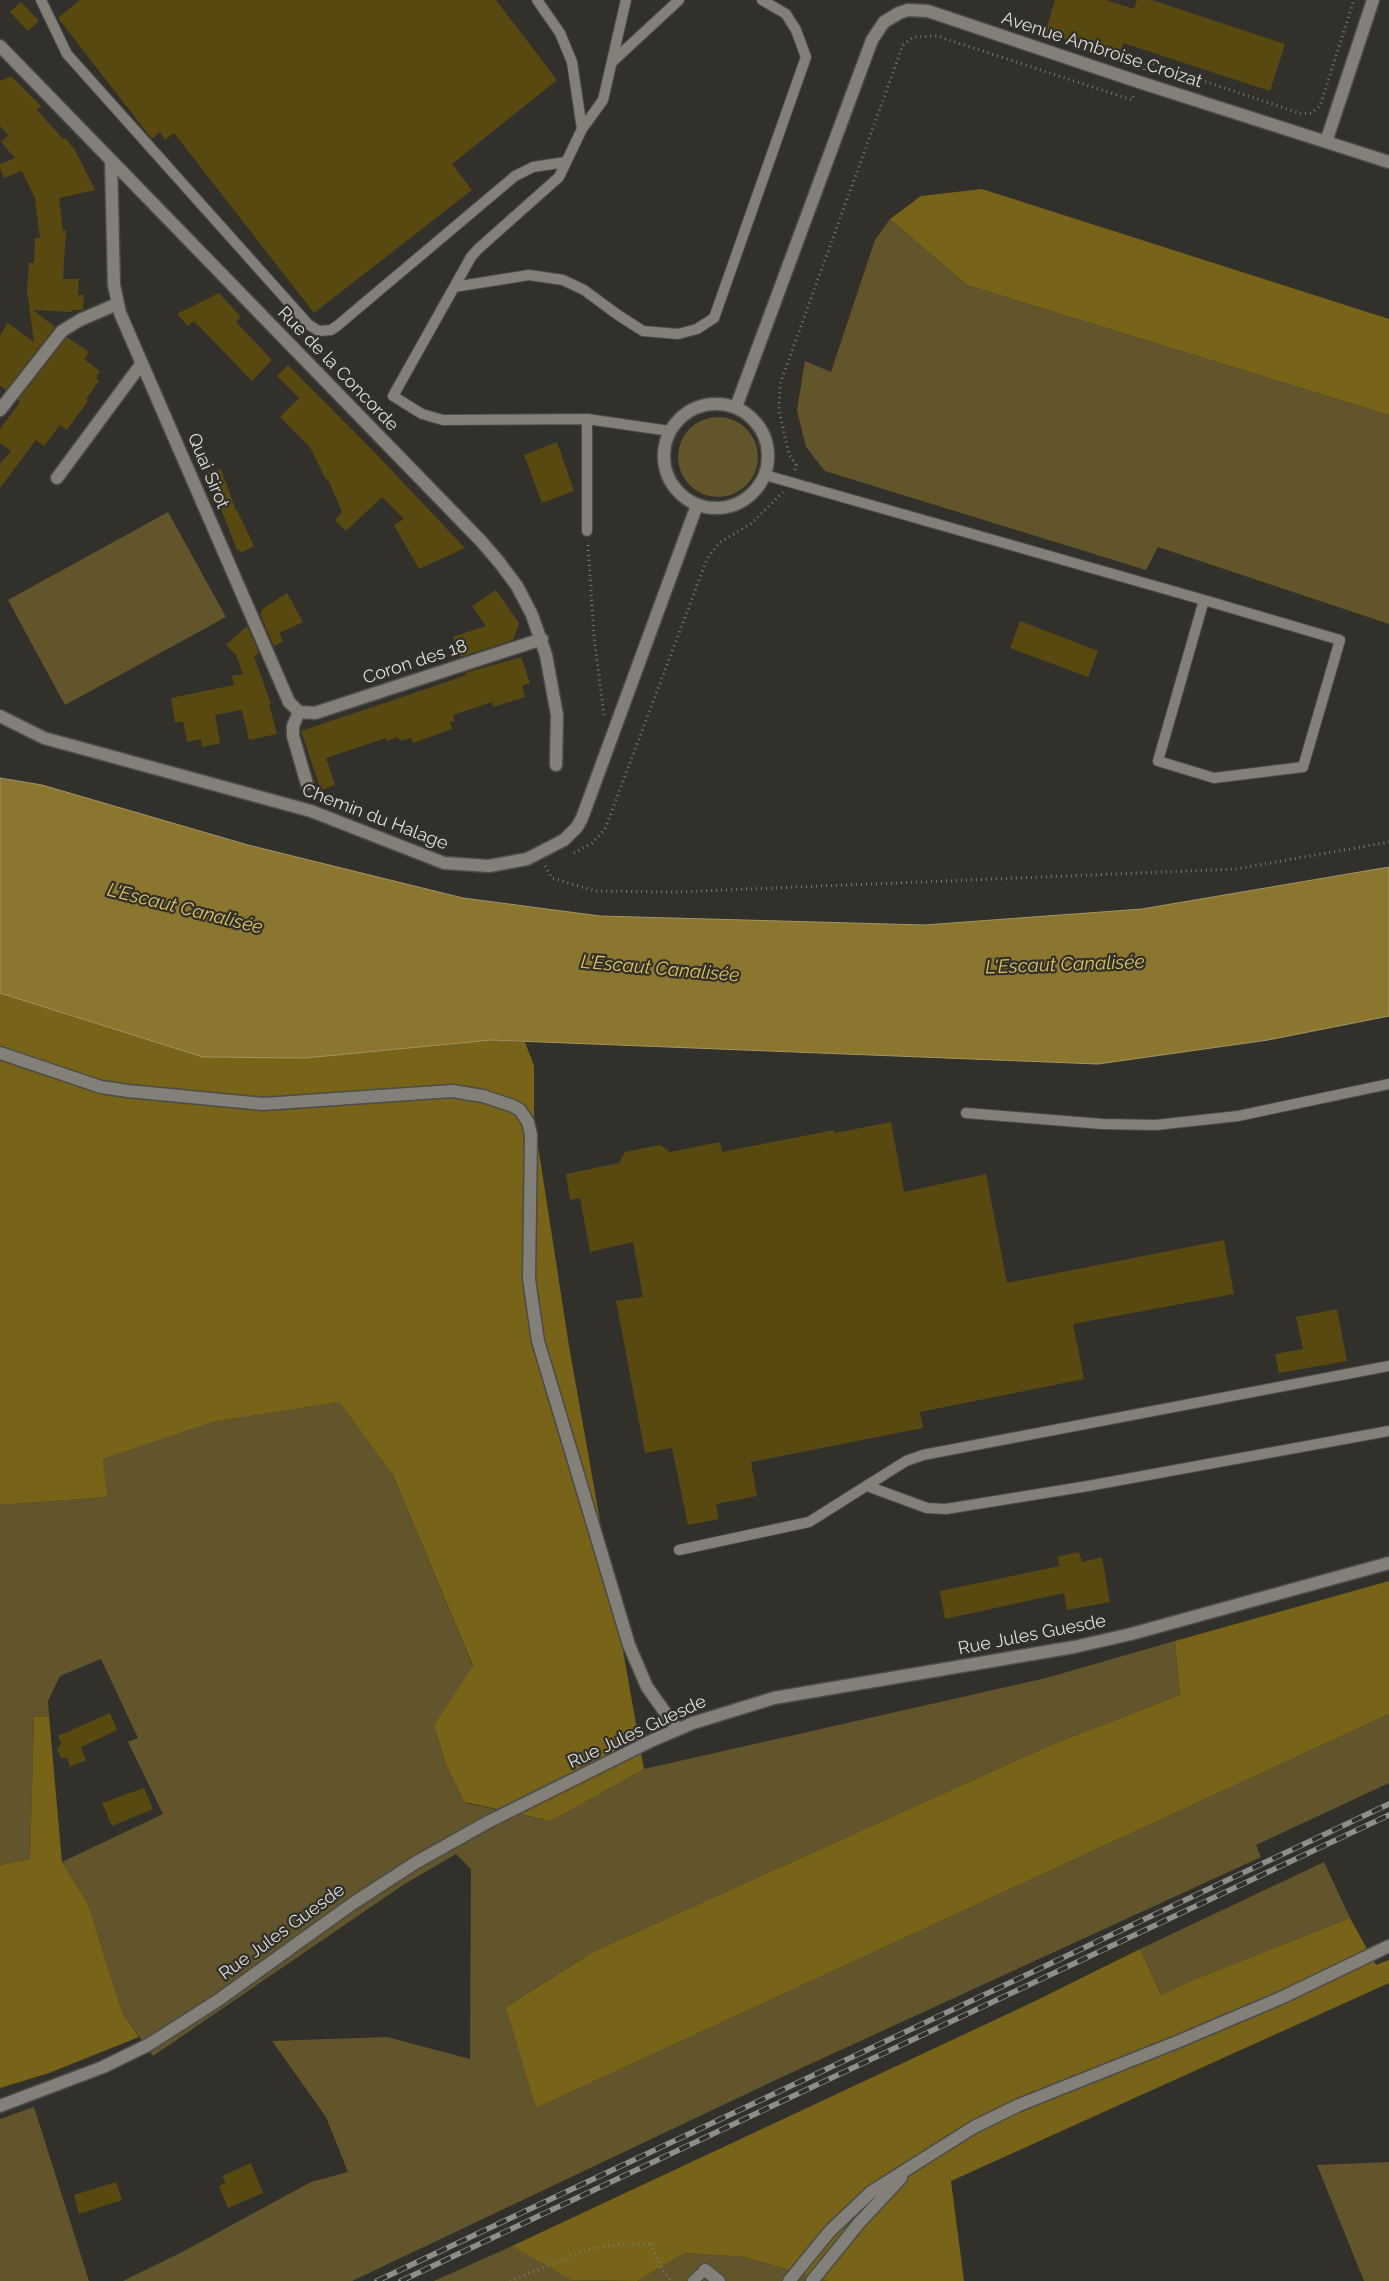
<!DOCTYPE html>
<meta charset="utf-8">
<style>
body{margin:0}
canvas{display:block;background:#32302a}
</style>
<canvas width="1389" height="2281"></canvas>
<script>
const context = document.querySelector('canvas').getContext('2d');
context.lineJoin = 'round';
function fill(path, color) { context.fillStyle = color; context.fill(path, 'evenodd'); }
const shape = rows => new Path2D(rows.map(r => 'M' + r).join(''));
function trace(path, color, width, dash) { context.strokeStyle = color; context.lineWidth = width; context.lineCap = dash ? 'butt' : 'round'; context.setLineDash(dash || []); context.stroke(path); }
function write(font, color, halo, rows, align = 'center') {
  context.font = font + ' Raleway,sans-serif'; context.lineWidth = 4.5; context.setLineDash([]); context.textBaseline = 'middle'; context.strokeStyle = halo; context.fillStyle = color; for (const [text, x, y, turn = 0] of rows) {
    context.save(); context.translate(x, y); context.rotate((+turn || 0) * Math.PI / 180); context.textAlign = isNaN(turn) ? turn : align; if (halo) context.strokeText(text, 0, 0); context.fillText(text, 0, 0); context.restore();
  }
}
fill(shape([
 [890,219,967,285,1389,415,1389,624,1158,547,1146,570,825,471,806,447,797,410,805,361,831,372,875,240],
 '678 457a40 40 0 1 1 80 0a40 40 0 1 1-80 0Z',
 [168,512,226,617,65,705,8,600],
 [339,1402,393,1475,473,1667,434,1725,446,1765,466,1803,551,1821,644,1769,1046,1678,1175,1641,1180,1695,1051,1745,593,1952,507,2006,536,2108,1389,1714,1389,1783,1256,1845,1261,1857,782,2077,352,2281,123,2281,182,2252,311,2182,348,2172,326,2117,272,2041,387,2037,470,2059,471,1869,456,1854,403,1885,153,2056,122,2012,88,1904,62,1862,163,1814,128,1742,138,1738,101,1659,60,1676,48,1701,49,1716,34,1717,30,1859,0,1865,0,1505,106,1497,103,1459,213,1422],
 [1324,1862,1350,1918,1193,1980,1161,1995,1140,1949],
 [34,2107,89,2281,0,2281,0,2119],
 [1389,2162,1389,2281,1364,2281,1317,2165],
 [512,2246,573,2280,637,2281,685,2253,744,2257,828,2281,434,2281]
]), '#62552b');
fill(shape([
 [982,189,1389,319,1389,415,967,285,890,219,921,196],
 [0,993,203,1057,305,1058,491,1040,525,1042,534,1066,534,1120,569,1346,644,1769,551,1821,465,1802,446,1765,434,1725,473,1666,393,1475,339,1402,213,1422,103,1459,107,1497,0,1505],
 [1389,1581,1389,1714,536,2108,506,2007,593,1952,1051,1745,1180,1695,1175,1641],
 [49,1716,62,1862,88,1904,122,2012,139,2037,49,2073,0,2088,0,1865,30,1859,34,1717],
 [1350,1918,1376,1965,1389,1960,1389,1983,951,2181,964,2281,828,2281,744,2257,685,2253,637,2281,572,2280,512,2246,1029,2004,1140,1949,1161,1995,1193,1980]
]), '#776418');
const water = shape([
 [0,778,42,785,248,845,463,898,600,916,924,925,1142,909,1389,867,1389,1016,1268,1040,1098,1064,491,1040,305,1058,203,1057,0,993,0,778]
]);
fill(water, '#8a762e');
trace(water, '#a39561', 1);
fill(shape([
 [80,0,496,0,557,80,452,164,472,190,314,313,174,133,165,140,160,132,152,139,58,18],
 [1055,0,1106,0,1134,9,1137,0,1152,0,1285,44,1270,91,1123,43,1119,57,1045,33],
 [21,2,39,21,28,31,10,12],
 [11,76,41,106,37,110,63,139,65,138,75,150,95,190,59,198,63,231,66,230,63,279,79,279,78,295,84,295,83,310,72,310,72,312,33,310,55,327,6,390,0,385,0,335,8,323,34,342,27,291,29,263,34,263,35,238,40,238,35,198,22,171,4,178,0,168,0,164,15,158,1,142,8,135,0,126,0,81],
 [219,293,241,317,236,322,272,360,252,381,194,321,188,326,177,314],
 [67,337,89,352,84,359,100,371,96,378,99,381,86,399,88,401,67,430,60,425,44,446,36,440,0,488,0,464,11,451,0,443,0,429,20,402,18,400],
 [288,365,377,455,465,548,419,569,394,525,404,519,382,497,346,531,335,520,342,512,328,479,326,480,310,447,280,417,299,398,277,376],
 [557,442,574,491,542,503,524,455],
 [221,469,236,511,237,510,254,546,241,553,240,550,237,550,207,473],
 [496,590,519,623,513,640,460,657,453,637,486,626,472,606],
 [287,593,303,622,279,633,283,641,274,646,260,614,262,612,261,610],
 [1020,621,1098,651,1088,677,1010,648],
 [247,626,259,653,254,656,271,704,269,704,277,734,249,740,242,710,215,715,220,743,202,747,201,739,187,742,183,721,175,723,171,698,234,685,232,676,243,674,236,655,226,645],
 [521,657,530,683,522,686,525,697,493,707,492,702,453,715,455,721,450,722,452,729,413,743,411,738,400,741,398,737,387,741,386,738,326,758,335,785,321,790,301,731,450,681,466,675,465,673],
 [891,1122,904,1192,986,1174,1007,1283,1224,1240,1234,1294,1073,1324,1084,1379,920,1412,923,1428,751,1462,757,1496,716,1504,719,1519,688,1525,672,1448,645,1453,616,1301,643,1297,633,1242,590,1252,580,1198,570,1200,566,1174,619,1163,625,1152,660,1145,670,1152,720,1142,722,1152,834,1130,835,1133],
 [1337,1309,1347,1361,1279,1373,1275,1354,1303,1349,1296,1317],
 [1079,1552,1082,1562,1102,1557,1110,1602,1067,1610,1064,1593,945,1619,940,1591,1060,1566,1057,1557],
 [110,1713,117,1730,81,1747,86,1760,70,1767,67,1758,61,1758,57,1749,61,1744,58,1736],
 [144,1788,153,1809,112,1826,102,1803],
 [251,2163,263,2193,228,2208,219,2186,226,2183,222,2176],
 [116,2182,122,2200,79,2214,74,2195]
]), '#584910');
const service = shape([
 [41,0,67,54,309,325,319,331,331,330,337,326,515,176,533,167,566,162],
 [537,0,560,33,572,62,582,129],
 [626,0,603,100,582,129,559,177,478,249,471,257,393,396,422,414,443,420,587,419,670,431],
 [612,62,679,0],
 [454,287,529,275,563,280,584,290,618,315,643,331,678,334,697,329,714,318,806,57,796,30,786,14,762,0],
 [765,475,1204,600,1158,761,1214,778,1303,767,1340,640,1204,600],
 [587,531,587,419],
 [966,1113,1102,1124,1156,1125,1238,1116,1389,1084],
 [867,1486,927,1508,946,1509,1088,1486,1389,1431],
 [679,1550,809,1522,906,1461,923,1455,1389,1366],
 [693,2281,705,2270]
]);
const minor = shape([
 [0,46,481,541,499,562,517,586,532,615,546,655,557,715,556,765],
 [1326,142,1373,0],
 [111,161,114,285,120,313,289,702,299,712,293,726,293,736,307,784],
 '664 456a52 52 0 1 1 104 0a52 52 0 1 1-104 0Z',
 [736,407,872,40,884,22,899,13,908,10,928,11,1139,82,1389,162],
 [0,410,62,331,80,320,117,304],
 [57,478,142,363],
 [299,712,315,713,542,639],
 [0,716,44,738,311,811,444,863,489,866,527,859,564,840,577,827,582,818,697,505],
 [0,1053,101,1087,128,1091,263,1104,452,1091,483,1096,513,1106,520,1110,528,1122,531,1135,529,1279,538,1341,629,1645,647,1687,677,1729],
 [0,2106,103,2067,148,2045,217,2001,352,1904,415,1863,488,1822,653,1740,693,1723,774,1698,1074,1647,1131,1634,1389,1563],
 [705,2270,719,2281]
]);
const tertiary = shape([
 [789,2281,830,2231,871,2192,974,2127,1019,2105,1177,2042,1283,1997,1389,1946],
 [812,2281,859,2223,901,2178]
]);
trace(service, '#4d4b46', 12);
trace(minor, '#4d4b46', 15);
trace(tertiary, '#4d4b46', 15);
trace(shape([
 [1144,70,1147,62,1302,114,1311,113,1320,106,1354,0],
 [795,470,796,465,789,454,779,411,780,384,903,45,913,37,937,36,1132,100,1134,94],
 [588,545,594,636,604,715],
 [574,853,592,843,605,829,707,559,719,543,752,523,783,492],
 [545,866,552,878,595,891,677,892,1236,869,1389,842],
 [650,2244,663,2271,672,2281],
 [510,2281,589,2249,626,2243,655,2244]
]), '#7a7873', 3, [1, 4]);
trace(service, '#828079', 10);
trace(minor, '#828079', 12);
trace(tertiary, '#828079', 12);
const rail = shape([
 [377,2281,1389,1804],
 [401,2281,1389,1815]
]);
trace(rail, '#8f8e89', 5.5);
trace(rail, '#32302a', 4, [11]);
write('18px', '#deddd9', '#32302a', [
 ["Avenue Ambroise Croizat",1102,50,18],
 ["Rue de la Concorde",338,369,46],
 ["Quai Sirot",208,471,67],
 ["Coron des 18",415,662,-18],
 ["Chemin du Halage",375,817,21],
 ["Rue Jules Guesde",1032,1635,-11],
 ["Rue Jules Guesde",637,1732,-25],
 ["Rue Jules Guesde",282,1932,-36]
]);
write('italic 19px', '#e0c45f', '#32302a', [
 ["L'Escaut Canalisée",185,909,14],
 ["L'Escaut Canalisée",1065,965,-2],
 ["L'Escaut Canalisée",660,969,5]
]);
</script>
